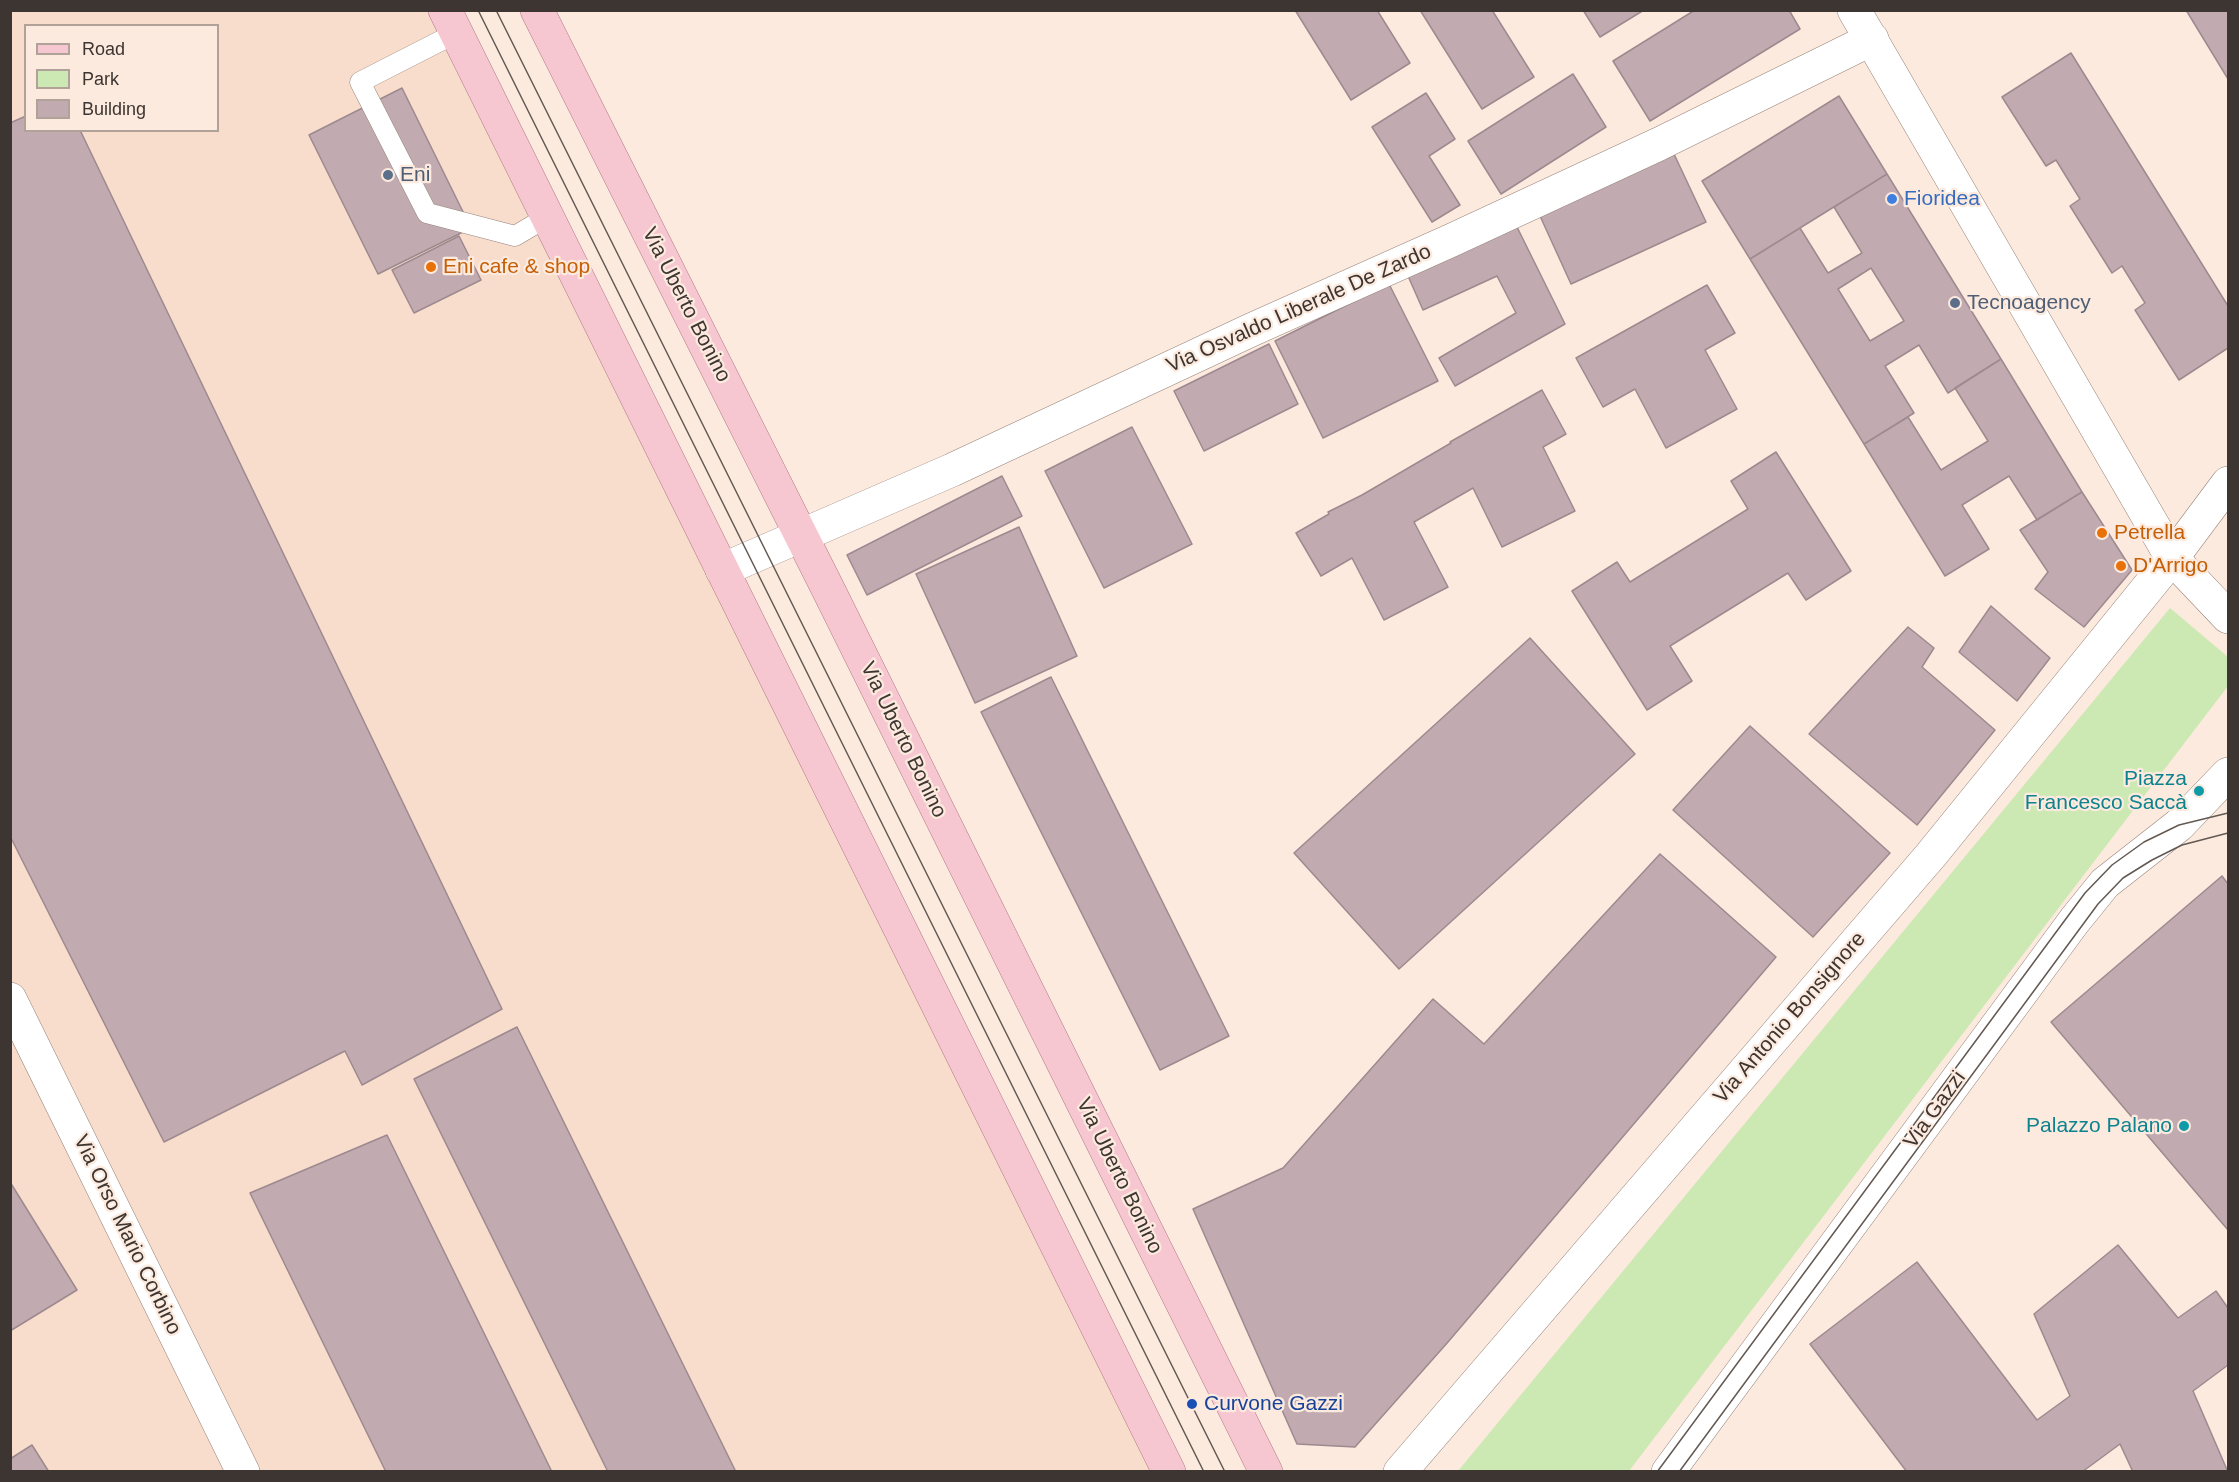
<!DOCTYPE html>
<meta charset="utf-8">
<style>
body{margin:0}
#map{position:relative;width:2239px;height:1482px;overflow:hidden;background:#fdeade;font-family:Helvetica,sans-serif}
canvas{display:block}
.frame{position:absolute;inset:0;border:12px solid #3d3531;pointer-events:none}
.legend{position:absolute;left:24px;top:24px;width:195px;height:108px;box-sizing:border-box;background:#fdeade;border:2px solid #b0a299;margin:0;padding:8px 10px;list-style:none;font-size:18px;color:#3d3531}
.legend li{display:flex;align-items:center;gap:12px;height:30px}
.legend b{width:30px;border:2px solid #b0a299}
</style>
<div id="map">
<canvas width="2239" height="1482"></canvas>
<div class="frame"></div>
<ul class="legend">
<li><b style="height:8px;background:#f7c7d1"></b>Road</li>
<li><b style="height:16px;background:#cce8b3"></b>Park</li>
<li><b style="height:16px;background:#c1abb1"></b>Building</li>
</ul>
</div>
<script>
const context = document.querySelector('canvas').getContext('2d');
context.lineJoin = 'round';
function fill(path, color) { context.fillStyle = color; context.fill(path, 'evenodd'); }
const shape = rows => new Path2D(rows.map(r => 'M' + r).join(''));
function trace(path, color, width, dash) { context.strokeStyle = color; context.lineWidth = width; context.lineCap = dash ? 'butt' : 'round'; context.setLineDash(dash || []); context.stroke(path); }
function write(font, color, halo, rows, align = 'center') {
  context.font = font + ' Helvetica,sans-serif'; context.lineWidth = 4.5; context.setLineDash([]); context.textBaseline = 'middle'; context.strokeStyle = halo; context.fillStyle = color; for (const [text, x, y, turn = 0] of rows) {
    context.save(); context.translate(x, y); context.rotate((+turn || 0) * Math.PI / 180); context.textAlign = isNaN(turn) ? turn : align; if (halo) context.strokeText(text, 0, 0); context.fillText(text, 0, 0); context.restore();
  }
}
fill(shape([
 [10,11,455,11,1179,1471,11,1471],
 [26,26,218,26,218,130,26,130]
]), '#f8ddcd');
fill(shape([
 [2170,608,2228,657,2228,686,1629,1471,1458,1471]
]), '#cce8b3');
const building = shape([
 [1295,10,1377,10,1410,63,1351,100,1295,10],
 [1420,10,1492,10,1534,77,1482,109,1420,10],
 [1583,10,1644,10,1600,37,1583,10],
 [1695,10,1789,10,1800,29,1650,121,1613,61,1695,10],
 [2186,10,2228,10,2228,79,2186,10],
 [2071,53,2228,306,2228,348,2179,380,2135,310,2145,303,2122,266,2112,273,2070,206,2080,199,2056,160,2046,166,2002,97,2071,53],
 [1573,74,1606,127,1501,194,1468,141,1573,74],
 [402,88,471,228,378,274,309,135,402,88],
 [1426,93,1455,139,1429,156,1460,205,1432,222,1372,127,1426,93],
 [1839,96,1887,174,1750,259,1702,181,1839,96],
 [26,116,26,130,80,130,502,1009,362,1085,345,1051,164,1142,10,836,10,123,26,116],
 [1674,154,1706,222,1571,284,1540,216,1674,154],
 [1887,174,2001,359,1948,393,1919,345,1885,366,1914,413,1864,444,1750,259,1800,228,1828,273,1862,253,1834,207,1887,174],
 [1871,268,1904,321,1870,341,1838,289,1871,268],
 [1517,227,1565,324,1455,386,1439,358,1516,313,1497,276,1423,310,1408,276,1517,227],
 [459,236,481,280,414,313,392,270,459,236],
 [1389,284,1438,381,1323,438,1275,341,1389,284],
 [1707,285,1735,333,1705,350,1737,409,1666,448,1635,389,1603,407,1576,358,1707,285],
 [1269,344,1298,404,1204,451,1174,391,1269,344],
 [2001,359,2082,492,2037,520,2009,476,1962,505,1989,549,1945,576,1864,444,1908,417,1941,470,1988,441,1955,388,2001,359],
 [1542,390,1566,434,1543,447,1575,511,1502,547,1473,488,1414,522,1448,587,1384,620,1352,558,1321,576,1296,533,1329,514,1328,512,1362,495,1451,443,1450,442,1542,390],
 [1132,427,1192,544,1104,588,1045,471,1132,427],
 [1776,452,1851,571,1806,600,1788,573,1670,646,1692,681,1647,710,1572,591,1617,562,1630,582,1748,509,1731,481,1776,452],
 [1002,476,1022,516,867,595,847,555,1002,476],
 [2082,492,2132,570,2084,627,2035,589,2048,572,2020,530,2082,492],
 [1019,527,1077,656,975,703,916,574,1019,527],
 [1991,606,2050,658,2017,701,1959,652,1991,606],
 [1908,627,1934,648,1922,667,1995,730,1917,825,1809,734,1908,627],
 [1530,638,1635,754,1399,969,1294,853,1530,638],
 [1051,677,1229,1036,1160,1070,981,712,1051,677],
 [1750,726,1890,853,1813,937,1673,810,1750,726],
 [1660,854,1776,957,1448,1342,1355,1447,1297,1444,1193,1209,1283,1168,1433,999,1484,1044,1660,854],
 [2222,876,2228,884,2228,1230,2051,1022,2222,876],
 [517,1027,736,1472,608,1472,414,1079,517,1027],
 [387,1135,552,1472,386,1472,250,1193,387,1135],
 [10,1182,77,1290,10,1331,10,1182],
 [2118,1245,2178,1318,2216,1291,2228,1308,2228,1365,2193,1391,2228,1472,2133,1472,2120,1444,2082,1472,1907,1472,1810,1344,1917,1262,2037,1420,2070,1396,2034,1314,2118,1245],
 [32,1445,49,1472,10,1472,10,1459,32,1445]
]);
fill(building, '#c1abb1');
trace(building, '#9d898e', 1.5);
const service = shape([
 [456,33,360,82,427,213,515,236,547,217]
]);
const minor = shape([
 [722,570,952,470,1251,330,1452,240,1659,144,1872,39],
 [10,999,243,1472],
 [1400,1472,1931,855,2172,558,2228,483],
 [1668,1472,2075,920,2105,883,2179,825,2228,774]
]);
const secondary = shape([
 [1854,10,2172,558,2228,617]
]);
const primary = shape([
 [445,10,1169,1472],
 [537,10,828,589,1266,1472]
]);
trace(service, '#96847a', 21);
trace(minor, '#96847a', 34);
trace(secondary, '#96847a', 34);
trace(primary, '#b27b86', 34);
trace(service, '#fff', 20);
trace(minor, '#fff', 33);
trace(secondary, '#fff', 33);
trace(primary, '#f7c7d1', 33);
trace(shape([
 [478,10,1204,1472],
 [496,10,1225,1472],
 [1657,1472,2085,893,2112,865,2144,842,2179,825,2228,813],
 [1679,1472,2098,904,2123,878,2152,860,2182,845,2228,833]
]), '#635953', 1.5);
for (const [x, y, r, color] of [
 [388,175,6,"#5c6f8a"],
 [1892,199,6,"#3f7fe0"],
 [431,267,6,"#e8710a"],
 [1955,303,6,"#5c6f8a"],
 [2102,533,6,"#e8710a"],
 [2121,566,6,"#e8710a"],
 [2199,791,6,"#0f9aa8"],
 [2184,1126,6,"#0f9aa8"],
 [1192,1404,6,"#1a4fb4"]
]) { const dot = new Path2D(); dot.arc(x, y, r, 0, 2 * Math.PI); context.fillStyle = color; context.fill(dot); trace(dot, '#fdeade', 2); }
write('21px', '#4e5e75', '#fdeade', [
 ["Eni",400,175],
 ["Tecnoagency",1967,303]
], 'left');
write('21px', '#366cbe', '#fdeade', [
 ["Fioridea",1904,199]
], 'left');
write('21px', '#c56008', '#fdeade', [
 ["Eni cafe & shop",443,267],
 ["Petrella",2114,533],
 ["D'Arrigo",2133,566]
], 'left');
write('21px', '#3d3531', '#fdeade', [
 ["Via Uberto Bonino",686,305,63],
 ["Via Osvaldo Liberale De Zardo",1299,309,-24],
 ["Via Uberto Bonino",903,740,64],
 ["Via Antonio Bonsignore",1790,1018,-49],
 ["Via Gazzi",1935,1110,-54],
 ["Via Uberto Bonino",1119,1176,64],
 ["Via Orso Mario Corbino",127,1235,64]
]);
write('21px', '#0d838f', '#fdeade', [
 ["Piazza",2187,779],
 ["Francesco Saccà",2187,803],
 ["Palazzo Palano",2172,1126]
], 'right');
write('21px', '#164399', '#fdeade', [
 ["Curvone Gazzi",1204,1404]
], 'left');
</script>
